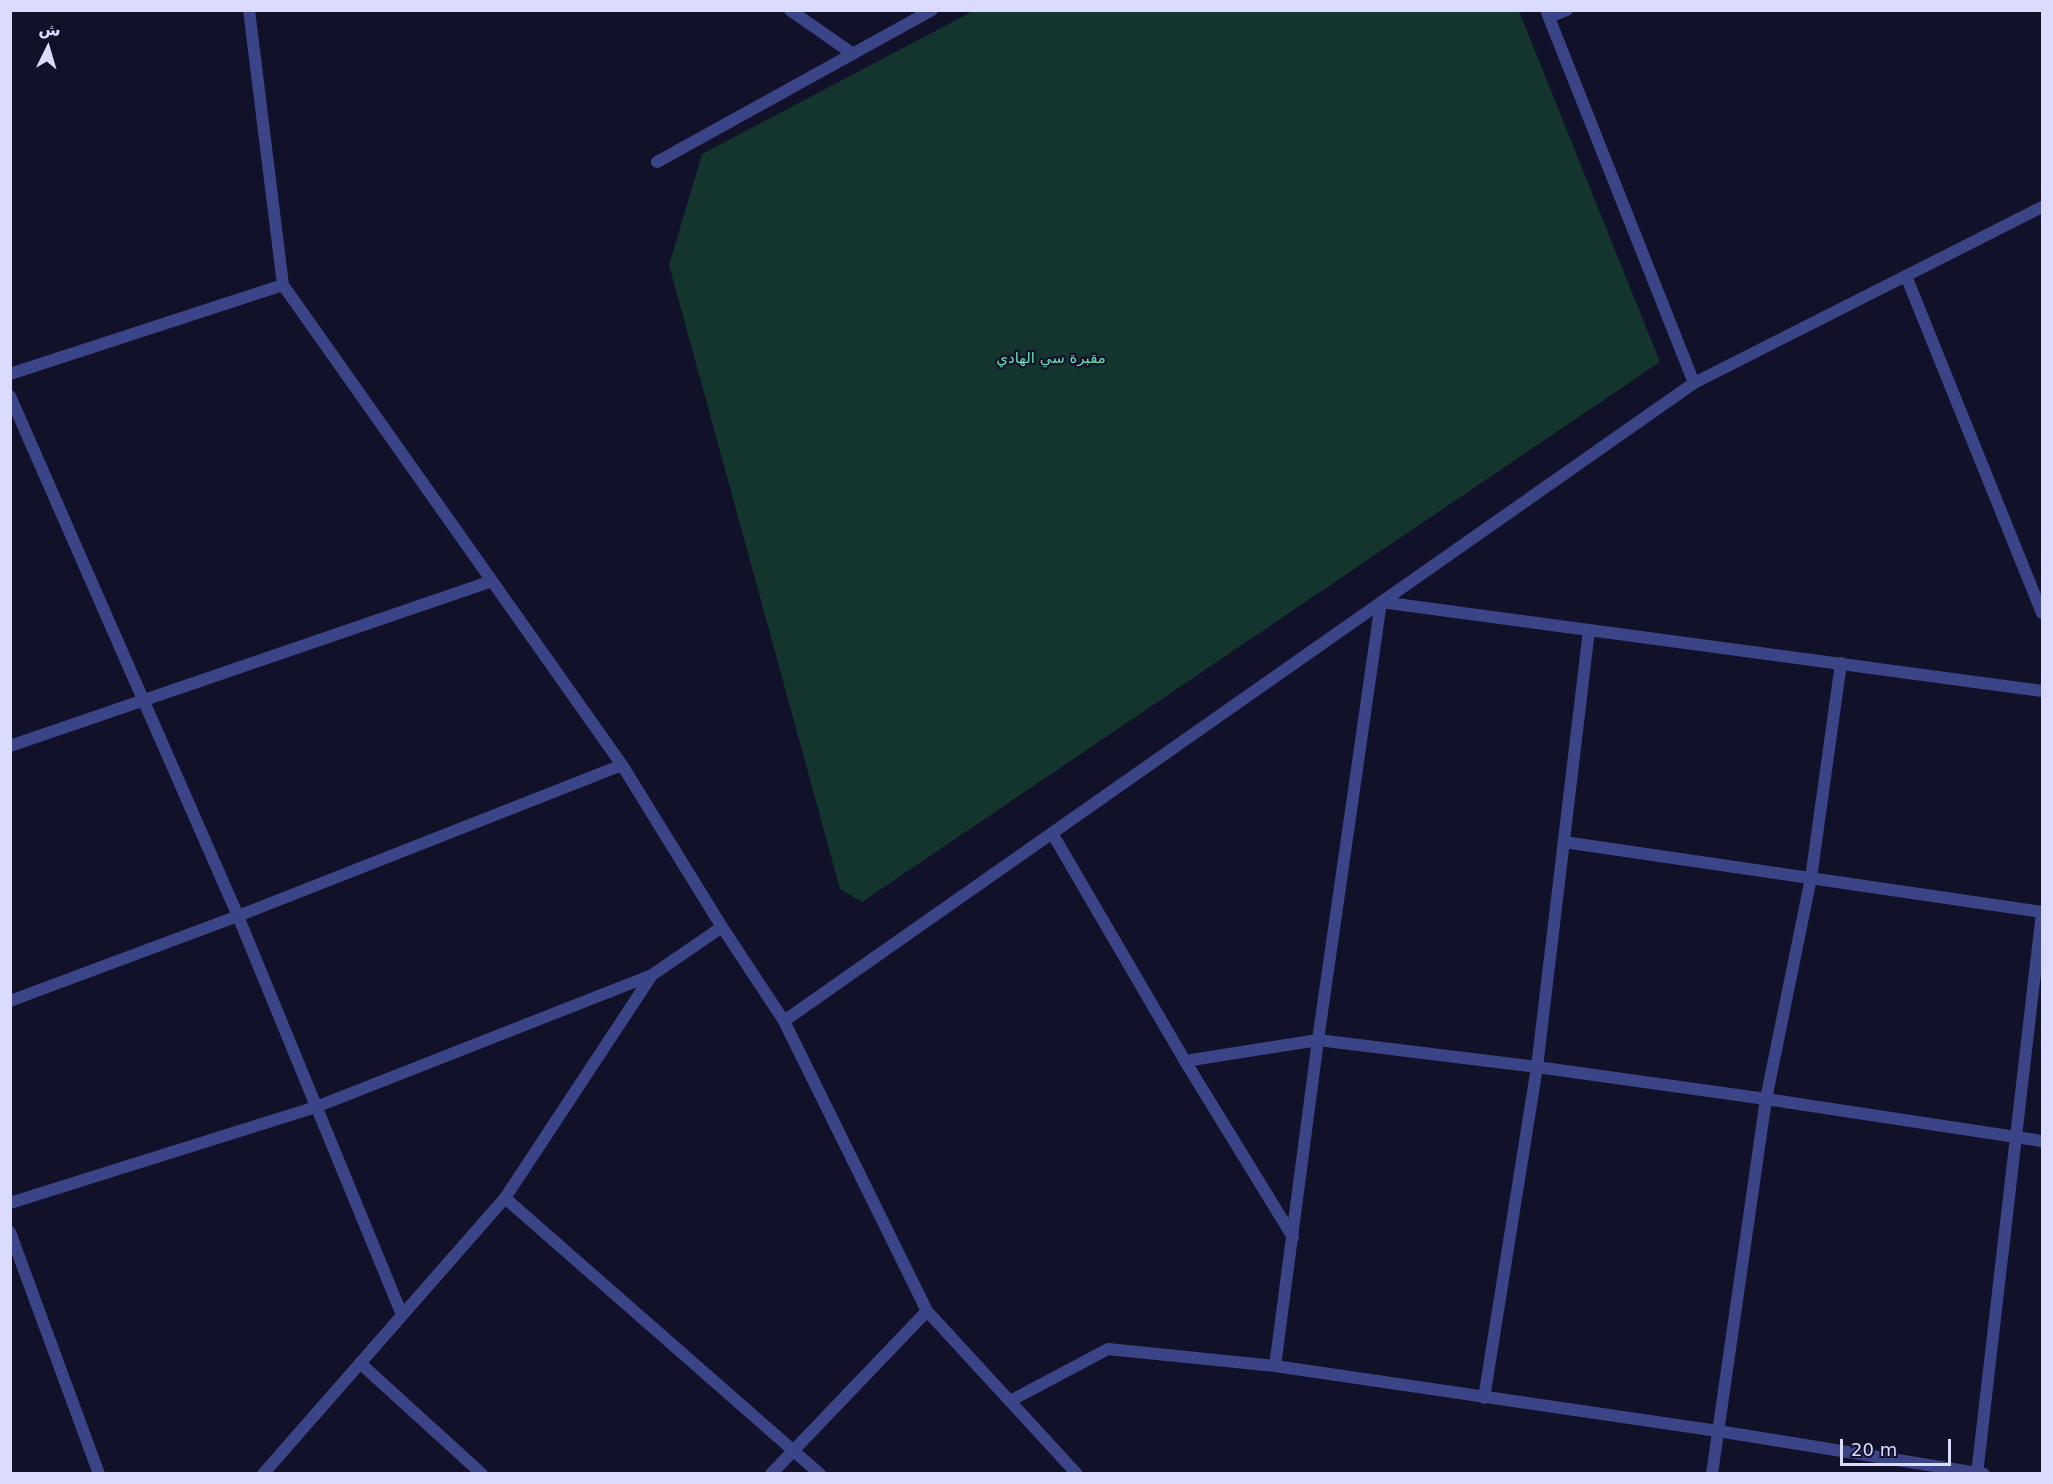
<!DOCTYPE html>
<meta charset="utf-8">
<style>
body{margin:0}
#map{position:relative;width:2053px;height:1484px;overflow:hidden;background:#11112a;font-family:"DejaVu Sans","Noto Naskh Arabic",sans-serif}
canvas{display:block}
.frame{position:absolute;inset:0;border:12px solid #dadbff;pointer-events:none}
.north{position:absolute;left:18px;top:18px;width:60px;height:60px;-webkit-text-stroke:4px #11112a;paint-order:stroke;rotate:5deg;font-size:16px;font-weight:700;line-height:24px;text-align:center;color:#dadbff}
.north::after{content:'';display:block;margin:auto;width:21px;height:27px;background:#dadbff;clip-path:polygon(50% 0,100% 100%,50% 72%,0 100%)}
.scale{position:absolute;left:1840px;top:1439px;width:111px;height:27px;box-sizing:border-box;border:3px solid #dadbff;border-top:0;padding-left:8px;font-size:18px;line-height:21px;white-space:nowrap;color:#dadbff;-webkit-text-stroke:4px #11112a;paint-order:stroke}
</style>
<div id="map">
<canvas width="2053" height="1484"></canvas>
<div class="frame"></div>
<div class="north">ش</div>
<div class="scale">20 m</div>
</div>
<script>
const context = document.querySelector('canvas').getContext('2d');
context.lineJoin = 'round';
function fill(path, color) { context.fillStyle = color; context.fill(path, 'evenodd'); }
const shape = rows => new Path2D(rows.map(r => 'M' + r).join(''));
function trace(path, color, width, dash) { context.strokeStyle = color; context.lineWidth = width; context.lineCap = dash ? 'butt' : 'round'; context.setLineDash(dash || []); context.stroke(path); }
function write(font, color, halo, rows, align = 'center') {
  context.font = font + ' "DejaVu Sans","Noto Naskh Arabic",sans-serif'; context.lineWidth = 4.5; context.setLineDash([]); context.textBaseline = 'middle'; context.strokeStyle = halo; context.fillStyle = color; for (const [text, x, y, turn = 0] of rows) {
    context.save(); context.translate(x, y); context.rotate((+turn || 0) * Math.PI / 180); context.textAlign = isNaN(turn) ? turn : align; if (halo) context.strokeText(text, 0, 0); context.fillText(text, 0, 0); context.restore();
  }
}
fill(shape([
 [975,10,1519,11,1660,362,862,902,840,889,669,265,702,154]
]), '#14342e');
trace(shape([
 [249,10,283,285,622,765,722,927,784,1021,927,1311,1077,1474],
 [790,10,853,54],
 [1546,10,1694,383],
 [1549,17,1567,10],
 [657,162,932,10],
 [1906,276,2042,613],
 [10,374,283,285],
 [10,396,238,916,402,1315],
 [10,746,492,581],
 [1052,833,1185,1061,1293,1237],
 [1564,842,2042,912],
 [10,1001,238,916,622,765],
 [784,1021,1694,383,2042,207],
 [1185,1061,1318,1040,1537,1067,1766,1099,2042,1141],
 [505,1198,820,1474],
 [10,1203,316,1107,652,975],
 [10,1232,99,1474],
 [360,1363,482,1474],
 [1275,1366,1318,1040,1381,602,2042,691],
 [1484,1398,1537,1067,1589,630],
 [1010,1401,1108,1349,1275,1366,1718,1431,1984,1474],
 [263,1474,505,1198,652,975,722,927],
 [771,1474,927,1311],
 [1712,1474,1766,1099,1811,878,1841,663],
 [1977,1474,2042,912]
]), '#3c4488', 12);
write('15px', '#64e0b0', '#11112a', [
 ["مقبرة سي الهادي",1051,359]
]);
</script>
